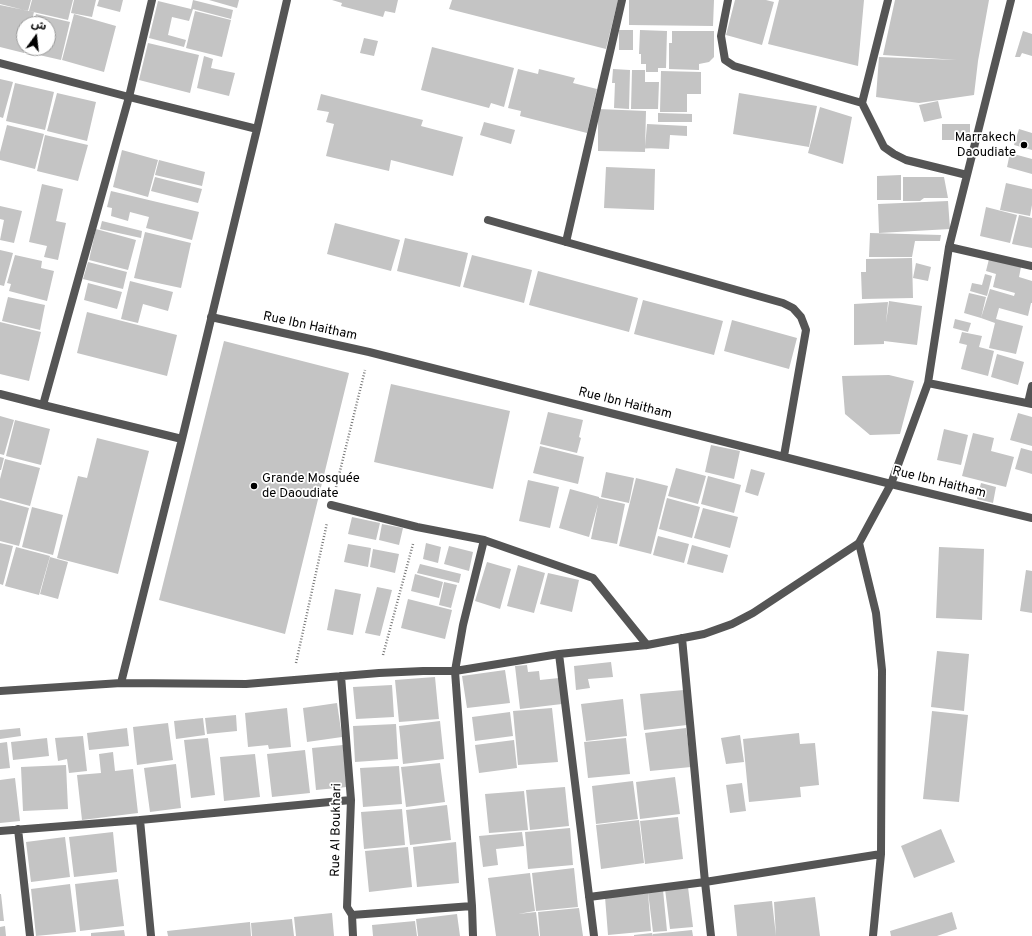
<!DOCTYPE html>
<meta charset="utf-8">
<style>
body{margin:0}
#map{position:relative;width:1032px;height:936px;overflow:hidden;background:#fff;font-family:Overpass,"Noto Sans Arabic",sans-serif}
canvas{display:block}
.north{position:absolute;left:16px;top:16px;width:40px;height:40px;box-sizing:border-box;background:#fff;border:1px solid #999;border-radius:50%;rotate:15deg;font-size:11px;font-weight:700;line-height:16px;text-align:center;color:#000}
.north::after{content:'';display:block;margin:auto;width:14px;height:18px;background:#000;clip-path:polygon(50% 0,100% 100%,50% 72%,0 100%)}
</style>
<div id="map">
<canvas width="1032" height="936"></canvas>
<div class="north">ش</div>
</div>
<script>
const context = document.querySelector('canvas').getContext('2d');
context.lineJoin = 'round';
function fill(path, color) { context.fillStyle = color; context.fill(path, 'evenodd'); }
const shape = rows => new Path2D(rows.map(r => 'M' + r).join(''));
function trace(path, color, width, dash) { context.strokeStyle = color; context.lineWidth = width; context.lineCap = dash ? 'butt' : 'round'; context.setLineDash(dash || []); context.stroke(path); }
function write(font, color, halo, rows, align = 'center') {
  context.font = font + ' Overpass,sans-serif'; context.lineWidth = 3.5; context.setLineDash([]); context.textBaseline = 'middle'; context.strokeStyle = halo; context.fillStyle = color; for (const [text, x, y, turn = 0] of rows) {
    context.save(); context.translate(x, y); context.rotate((+turn || 0) * Math.PI / 180); context.textAlign = isNaN(turn) ? turn : align; if (halo) context.strokeText(text, 0, 0); context.fillText(text, 0, 0); context.restore();
  }
}
fill(shape([
 [0,0,31,0,28,11,0,4],
 [32,0,73,0,68,20,29,11],
 [74,0,96,0,92,17,71,13],
 [99,0,123,0,120,12,97,6],
 [193,0,233,10,231,19,193,9,189,21,172,17,168,35,186,40,184,47,149,38,158,1,191,9],
 [209,0,239,0,237,8],
 [332,0,398,0,395,13,385,11,383,17,341,6,342,3],
 [452,0,618,0,606,49,449,9],
 [629,0,714,0,713,26,629,25],
 [735,0,766,0,774,2,762,45,726,35],
 [779,0,864,0,858,66,768,44],
 [895,0,989,0,978,61,974,95,919,103,876,97,879,57,957,60,883,55],
 [0,5,34,12,31,24,24,24,24,48,25,48,24,53,0,47],
 [195,11,231,20,222,57,186,48],
 [36,14,70,22,61,60,26,52,27,48,48,48,48,24,33,24],
 [74,14,116,26,104,72,62,60],
 [619,30,633,30,633,50,619,50],
 [640,30,667,31,666,68,658,68,658,72,646,72,646,64,641,64,641,54,639,54],
 [672,31,714,31,714,57,709,62,699,64,699,70,669,69,669,43,672,43],
 [1023,31,1032,34,1032,56,1022,53,1020,57,1015,57],
 [364,38,378,41,374,56,360,53],
 [148,43,199,55,190,93,139,80],
 [432,47,514,68,504,107,491,103,489,108,421,90],
 [204,56,213,59,211,68,235,73,229,96,197,88],
 [518,69,538,74,539,69,575,78,573,83,597,89,587,133,520,116,521,111,508,108],
 [613,69,630,70,629,109,614,108,615,83,612,83],
 [632,70,645,70,645,82,659,82,658,109,631,109],
 [661,71,701,72,701,94,687,94,687,112,660,112],
 [0,79,13,82,3,118,0,117],
 [15,83,54,92,45,130,6,121],
 [57,93,96,102,87,141,47,131],
 [739,93,817,106,809,147,733,134],
 [321,94,423,120,421,126,463,137,453,176,391,160,389,171,326,156,334,124,326,122,329,112,317,110],
 [938,101,942,118,924,122,919,105],
 [820,107,852,117,843,164,808,153],
 [598,109,646,111,645,152,598,151],
 [658,113,692,114,692,122,658,122],
 [484,122,515,130,511,144,480,135],
 [647,124,687,126,687,136,670,135,669,149,645,148],
 [942,124,970,124,970,140,942,140],
 [7,125,44,134,35,169,0,160,0,152],
 [1019,129,1032,133,1032,150,1014,145],
 [45,135,88,145,78,181,37,171],
 [122,150,158,160,148,197,113,187],
 [1010,153,1032,159,1032,174,1007,167],
 [159,160,205,172,202,186,155,175],
 [606,167,655,169,654,210,604,208],
 [901,175,901,200,877,200,877,176],
 [155,177,202,189,198,203,151,191],
 [903,177,944,177,948,198,924,198,920,201,903,201],
 [1006,183,1032,189,1032,205,1030,216,1000,210],
 [42,184,63,189,56,221,66,223,58,260,44,257,47,246,29,242],
 [111,191,199,212,192,240,146,228,149,217,130,212,128,221,111,216,112,208,107,207],
 [948,201,950,229,879,233,878,204],
 [0,206,22,211,14,243,0,240,4,220,0,219],
 [986,207,1017,215,1010,243,980,236],
 [1019,215,1032,218,1032,248,1012,244],
 [102,221,142,231,141,238,100,229],
 [335,223,400,240,391,271,327,254],
 [96,229,136,240,128,270,89,260],
 [145,232,191,243,181,288,134,278],
 [870,233,941,235,940,241,915,241,912,257,869,257],
 [405,238,468,253,460,287,397,271],
 [0,250,13,253,4,286,0,285],
 [15,255,42,261,41,268,54,271,47,301,9,291,11,284,7,283],
 [472,255,532,270,524,303,463,287],
 [912,258,913,298,862,299,861,272,866,272,866,259],
 [989,259,1021,267,1019,277,1032,281,1032,303,1031,303,1028,316,999,308,996,319,1023,326,1016,354,989,348,995,323,981,318,990,289,1014,296,1015,293,993,287,996,274,986,271],
 [88,262,127,272,123,289,83,279],
 [916,263,931,267,928,281,913,278],
 [538,271,638,298,629,332,529,305],
 [985,274,992,276,987,296,970,291,972,283,982,285],
 [130,281,173,292,168,311,143,304,138,323,121,319],
 [88,283,122,292,117,309,84,300],
 [969,293,986,297,981,318,964,313],
 [8,297,45,305,40,330,2,321],
 [643,300,723,321,714,355,634,334],
 [889,301,922,306,917,345,884,341,884,344,854,345,854,304,888,302,886,323],
 [87,312,177,335,167,376,77,353],
 [955,319,971,323,968,332,953,328],
 [732,320,797,338,789,369,724,351],
 [0,322,41,332,29,381,0,374],
 [962,332,982,336,979,347,994,351,988,376,961,369,967,345,959,343],
 [224,341,349,373,285,634,159,600],
 [997,354,1024,362,1018,385,991,377],
 [889,375,914,381,900,434,870,435,845,414,842,376],
 [391,384,510,411,493,489,374,462],
 [548,412,583,420,579,437,581,438,577,453,540,444],
 [1018,413,1032,417,1032,446,1010,440],
 [0,416,14,420,4,455,0,454],
 [15,420,50,429,41,465,6,456],
 [944,429,968,435,961,465,937,460],
 [973,433,994,438,991,451,1014,457,1006,487,962,476],
 [97,438,149,451,118,574,57,558,78,476,87,478],
 [711,445,740,451,734,479,705,472],
 [540,446,584,457,578,484,533,473],
 [1021,448,1032,451,1032,474,1015,469],
 [0,457,4,458,1,470,0,470],
 [5,459,40,468,30,506,0,498,0,479],
 [676,468,706,476,698,504,668,496],
 [751,469,765,473,758,496,745,492],
 [606,472,634,478,629,503,601,497],
 [708,476,741,485,734,513,701,504],
 [636,478,668,486,651,554,619,546],
 [528,480,559,487,550,528,519,521],
 [981,483,996,487,993,503,977,499],
 [570,489,599,497,599,498,625,504,617,544,591,539,598,504,589,537,559,528],
 [667,498,700,507,692,538,659,529],
 [0,500,29,508,19,546,0,541],
 [32,507,63,515,53,555,22,547],
 [703,508,738,517,730,548,694,538],
 [352,517,380,523,376,540,348,534],
 [382,524,403,528,399,545,379,540],
 [658,536,689,544,684,563,653,555],
 [0,543,13,546,3,585,0,584],
 [426,543,441,547,438,563,423,559],
 [348,544,371,548,368,567,344,562],
 [692,545,728,555,723,573,687,564],
 [449,546,473,552,469,571,444,564],
 [16,547,50,556,39,595,5,586],
 [939,547,984,549,982,620,936,618],
 [373,549,399,554,395,573,370,567],
 [50,557,68,562,58,599,40,594],
 [487,562,511,569,500,609,475,601],
 [420,564,461,574,459,583,417,573],
 [518,565,545,573,534,613,507,606],
 [1026,570,1032,571,1032,613,1020,611],
 [548,573,579,580,572,612,540,604],
 [415,574,443,582,439,598,411,591],
 [444,582,457,585,451,608,439,605],
 [377,587,392,590,380,636,365,633],
 [335,589,361,594,353,635,327,630],
 [408,599,452,610,445,639,401,628],
 [937,651,969,654,964,711,931,707],
 [611,662,613,677,588,679,590,688,576,690,574,666],
 [527,665,528,672,539,671,540,680,559,678,562,704,520,709,515,666],
 [505,670,510,703,467,708,462,676],
 [435,677,439,719,399,722,395,680],
 [392,685,394,717,356,719,353,687],
 [684,690,687,725,644,730,640,694],
 [623,699,627,736,586,741,581,704],
 [337,703,342,737,307,742,303,708],
 [287,708,291,747,269,749,268,745,248,747,245,713],
 [552,708,558,762,518,765,513,711],
 [932,711,968,715,959,802,923,799],
 [510,712,513,736,475,741,472,717],
 [236,715,237,731,207,734,205,718],
 [203,718,205,735,176,739,174,721],
 [440,721,444,759,403,764,399,726],
 [168,723,173,760,137,765,133,727],
 [396,724,398,759,355,762,353,726],
 [20,728,21,736,0,739,0,730],
 [127,728,129,746,89,750,87,733],
 [686,728,691,767,650,771,645,733],
 [799,733,800,744,815,743,819,785,800,787,801,797,749,802,743,739],
 [740,735,744,762,726,764,721,738],
 [83,736,87,771,69,773,67,759,58,761,55,738],
 [47,738,49,756,13,760,11,742],
 [208,738,215,795,191,798,184,740],
 [626,738,630,774,588,778,584,742],
 [514,740,517,768,479,773,475,745],
 [7,742,10,768,0,769,0,743],
 [343,745,347,787,316,790,312,748],
 [305,750,310,793,272,797,267,754],
 [113,752,115,771,133,769,138,813,82,820,77,775,101,773,99,754],
 [255,754,260,797,224,801,220,757],
 [440,763,445,802,406,807,401,767],
 [176,764,181,808,150,812,144,768],
 [66,765,68,809,23,811,21,767],
 [399,766,402,804,363,807,360,768],
 [675,777,680,814,640,819,636,782],
 [15,778,20,821,0,823,0,780],
 [633,781,638,819,596,824,592,786],
 [742,783,746,811,730,813,726,785],
 [565,787,569,826,530,830,526,790],
 [524,791,528,830,489,833,485,794],
 [447,805,451,840,410,845,406,810],
 [402,809,405,845,364,849,361,812],
 [678,817,683,859,645,864,640,821],
 [639,820,644,863,601,869,596,825],
 [570,828,573,865,528,869,525,832],
 [941,829,955,862,914,878,901,846],
 [113,832,117,872,74,877,69,837],
 [522,832,524,846,496,849,498,865,483,867,479,836],
 [65,837,70,877,31,882,26,842],
 [456,842,459,883,417,887,413,847],
 [408,847,412,887,369,892,365,851],
 [574,868,578,907,536,911,532,873],
 [530,873,535,911,518,914,536,912,539,936,496,936,488,878],
 [118,879,124,926,80,931,75,884],
 [70,884,76,932,36,936,31,889],
 [688,887,693,927,670,929,665,889],
 [663,890,667,931,653,932,648,892],
 [648,893,651,931,608,935,605,897],
 [0,894,1,894,4,921,0,921],
 [815,897,820,936,776,936,774,902],
 [772,901,776,936,737,936,734,905],
 [579,908,583,936,540,936,538,912],
 [952,912,957,929,937,936,891,936,890,931],
 [332,913,334,936,296,936,294,917],
 [457,914,460,936,418,936,416,919],
 [292,919,294,936,252,936,251,923],
 [415,921,417,936,373,936,372,925],
 [250,922,251,936,168,936,167,931],
 [5,926,6,936,0,936,0,927],
 [124,930,125,936,91,936,91,933],
 [692,930,693,936,653,936,653,934],
 [652,933,653,936,634,936,634,935]
]), '#c4c4c4');
trace(shape([
 [336,487,365,370],
 [383,655,413,544],
 [296,663,327,523]
]), '#777', 2.5, [1, 2]);
trace(shape([
 [728,0,721,36,725,60,734,66,862,103,884,147,894,154,906,160,967,175],
 [0,63,129,97,257,129],
 [862,103,888,0],
 [488,220,783,303,793,308,801,317,806,330,784,456],
 [566,242,622,0],
 [949,247,1032,266],
 [211,317,369,352,891,484,1032,518],
 [928,383,1032,404],
 [0,394,43,405,182,439],
 [1028,403,1032,386],
 [43,405,129,97,152,0],
 [331,505,417,527,484,540,593,578,647,645],
 [859,543,876,613,882,670,881,854,873,936],
 [682,638,705,882,711,936],
 [559,654,594,936],
 [341,676,351,800,347,907,352,915,353,936],
 [121,683,182,439,257,129,287,0],
 [0,691,121,683,246,684,379,673,423,671,455,671,559,654,647,645,704,634,732,624,753,613,859,543,891,484,928,383,949,247,1011,0],
 [140,820,151,936],
 [18,829,30,936],
 [0,831,140,820,351,800],
 [589,897,705,882,881,854],
 [352,915,472,906],
 [473,936,472,906,455,671,463,625,484,540]
]), '#555', 8);
for (const [x, y, r, color] of [
 [1024,145,4,"#000"],
 [254,486,4,"#000"]
]) { const dot = new Path2D(); dot.arc(x, y, r, 0, 2 * Math.PI); context.fillStyle = color; context.fill(dot); trace(dot, '#fff', 1.5); }
write('13px', '#000', '#fff', [
 ["Marrakech",1016,138],
 ["Daoudiate",1016,153],
 ["Grande Mosquée",262,479,"left"],
 ["de Daoudiate",262,494,"left"]
], 'right');
write('13px', '#000', '#fff', [
 ["Rue Ibn Haitham",310,327,12],
 ["Rue Ibn Haitham",625,404,14],
 ["Rue Ibn Haitham",939,483,14],
 ["Rue Al Boukhari",337,830,-89]
]);
</script>
